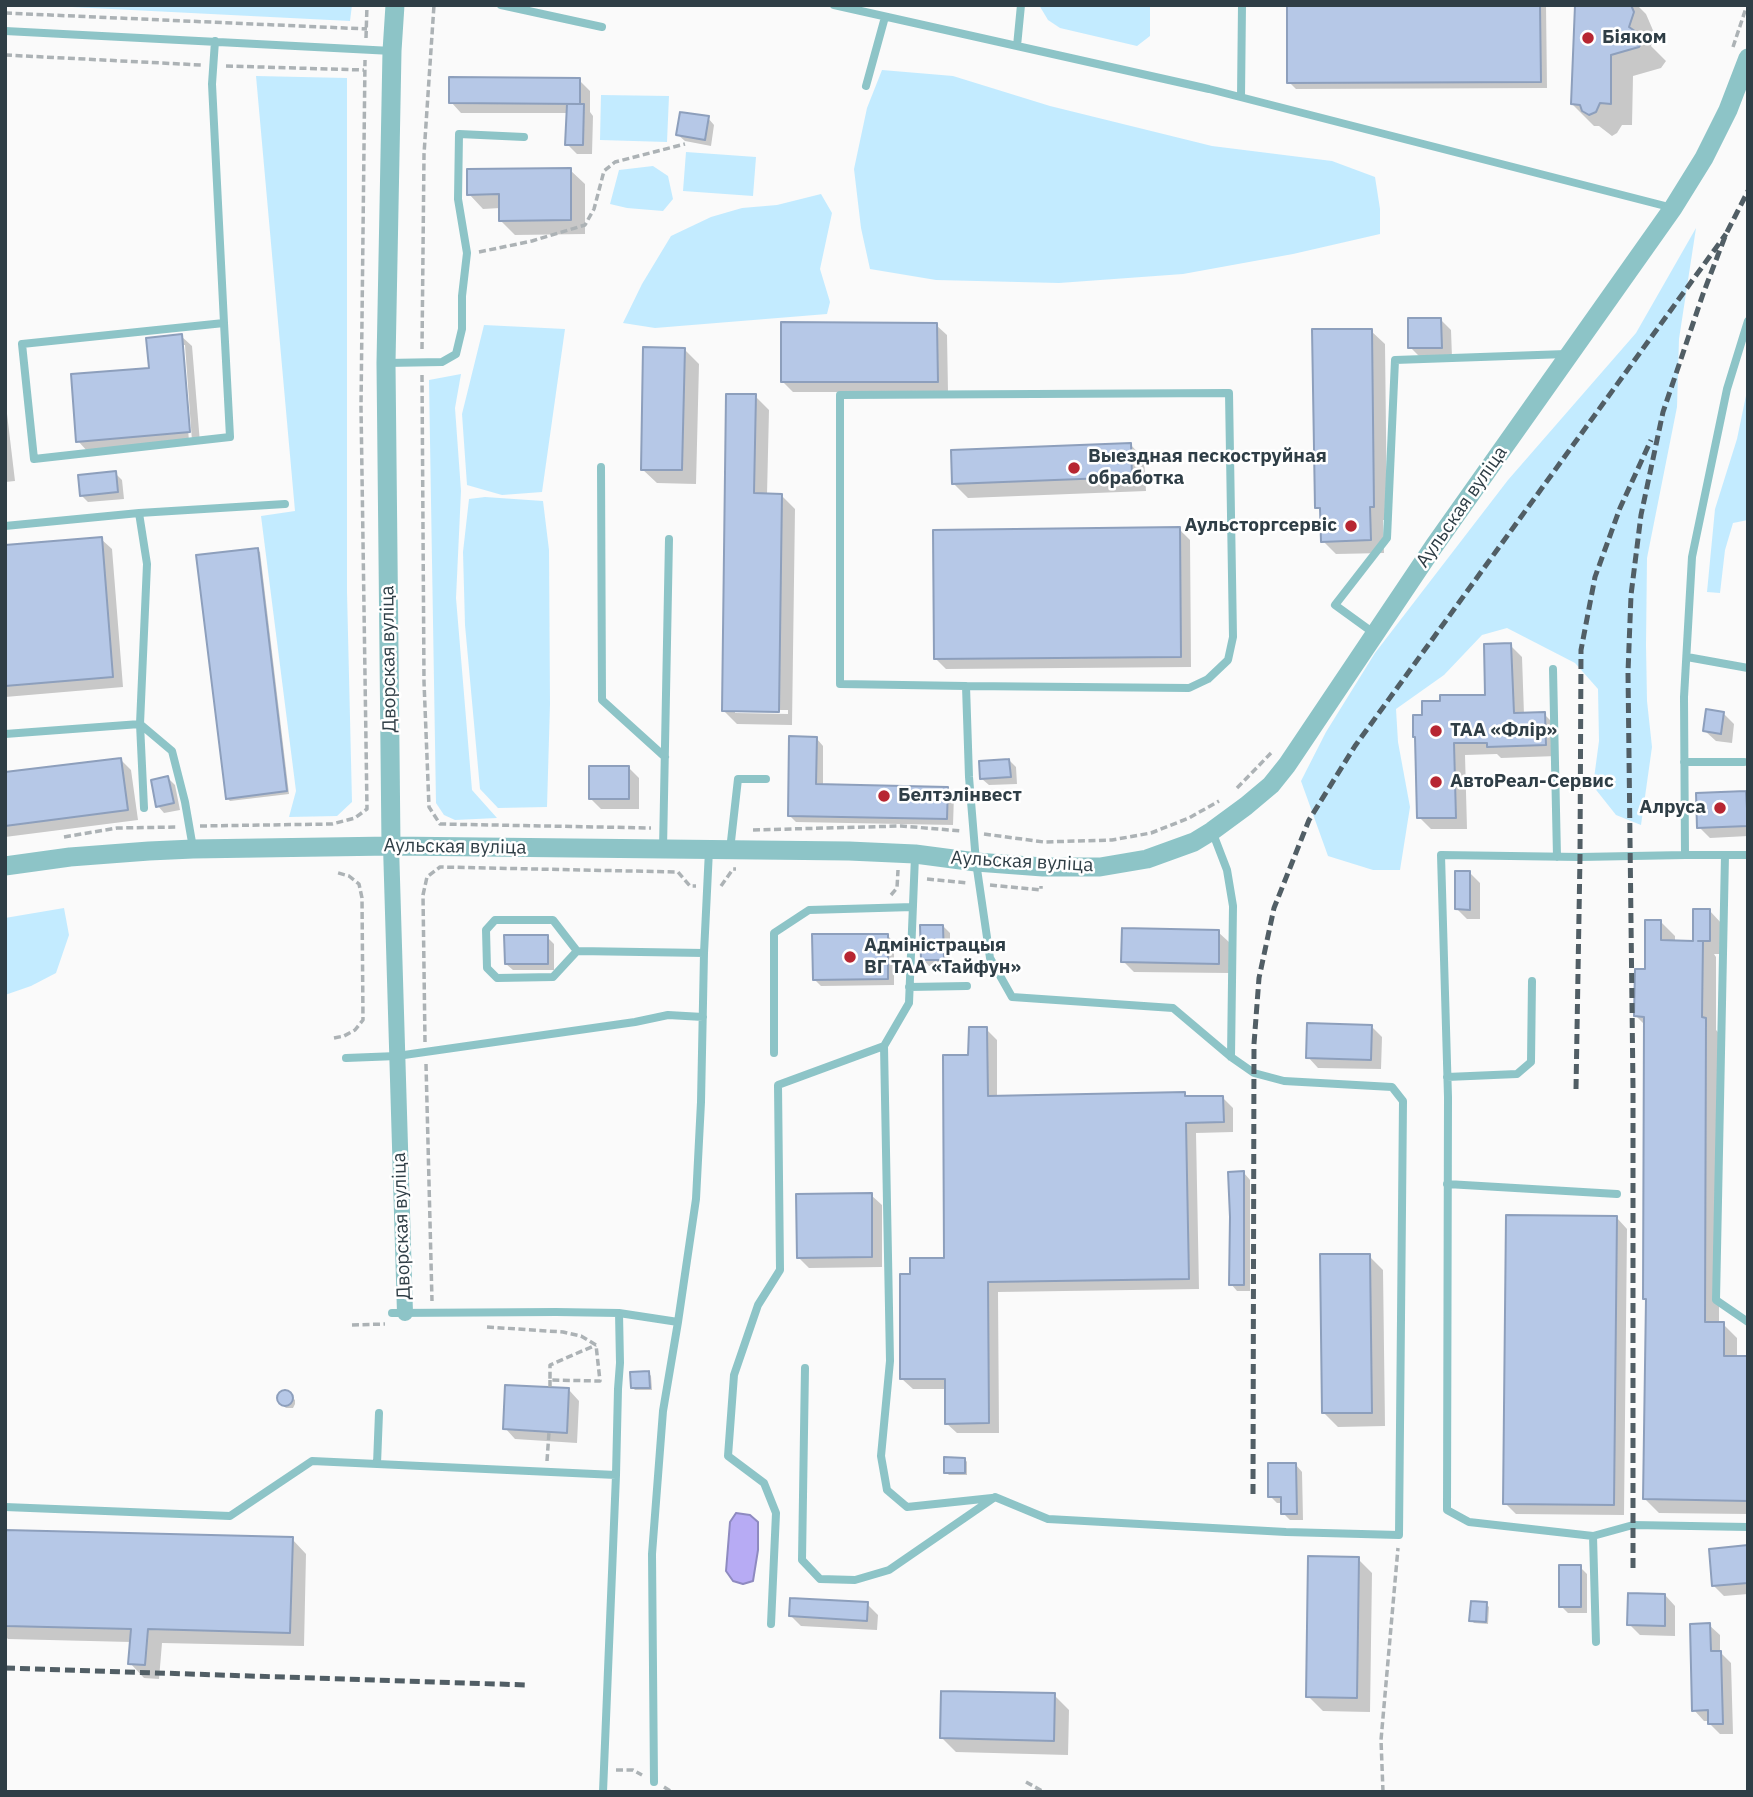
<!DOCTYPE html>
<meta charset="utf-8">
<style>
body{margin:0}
#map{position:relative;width:1753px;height:1797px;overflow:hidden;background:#fafafa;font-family:"IBM Plex Sans",sans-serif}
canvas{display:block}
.frame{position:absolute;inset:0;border:7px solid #2f3e46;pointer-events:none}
</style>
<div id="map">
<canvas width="1753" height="1797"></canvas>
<div class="frame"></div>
</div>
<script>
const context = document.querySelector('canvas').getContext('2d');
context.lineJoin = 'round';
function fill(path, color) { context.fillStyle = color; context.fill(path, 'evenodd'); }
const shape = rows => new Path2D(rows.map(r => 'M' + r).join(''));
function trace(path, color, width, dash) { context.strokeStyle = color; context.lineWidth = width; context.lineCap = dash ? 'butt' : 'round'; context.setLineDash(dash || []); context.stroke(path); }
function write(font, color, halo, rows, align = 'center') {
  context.font = font + ' "IBM Plex Sans",sans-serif'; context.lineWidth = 5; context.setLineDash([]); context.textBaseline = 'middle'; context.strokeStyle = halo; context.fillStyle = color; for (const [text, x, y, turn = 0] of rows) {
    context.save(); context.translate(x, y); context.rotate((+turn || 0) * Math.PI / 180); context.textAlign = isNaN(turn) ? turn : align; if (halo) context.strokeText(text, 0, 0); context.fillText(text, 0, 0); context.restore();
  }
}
fill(shape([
 [32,5,352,5,350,21],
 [1039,5,1150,5,1150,36,1137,46,1060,28,1048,20],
 [882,70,953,76,1050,106,1212,146,1332,161,1375,177,1380,209,1380,234,1293,254,1183,274,1059,283,936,280,870,269,861,228,854,169,867,108],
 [256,76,347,78,347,592,352,802,337,816,289,817,296,791,261,516,295,511],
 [601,95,669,96,667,142,600,140],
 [686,152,756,157,753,196,683,191],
 [653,166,668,176,673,199,663,211,627,208,610,204,619,170],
 [821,194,832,213,820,269,830,302,827,314,655,328,623,323,642,284,671,236,711,217,742,208,777,205],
 [1696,228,1679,339,1677,407,1647,558,1646,645,1647,701,1652,747,1641,825,1616,815,1593,786,1599,741,1598,689,1575,663,1507,628,1482,635,1444,675,1396,709,1398,742,1410,807,1400,870,1373,870,1328,856,1301,781,1326,732,1375,653,1508,480,1636,333],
 [484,325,565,329,542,492,502,495,467,485,462,414],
 [461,374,455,408,461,491,456,598,472,790,497,818,455,820,444,815,436,803,429,380],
 [1748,386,1748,520,1733,523,1725,550,1720,593,1707,592,1715,509,1737,439],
 [485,497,543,501,549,550,550,704,547,807,498,808,480,789,465,625,463,552,469,499],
 [64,908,69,935,56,973,31,986,5,995,5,918]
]), '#c3ebff');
const water = shape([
 [736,1513,750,1515,758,1522,758,1550,753,1581,743,1584,733,1581,726,1571,730,1522,736,1513]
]);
fill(water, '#b7abf4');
trace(water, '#8e8ac0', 2);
fill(shape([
 [1288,5,1546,5,1547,88,1296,89,1289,82],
 [1577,5,1637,5,1646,14,1655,35,1651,46,1666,61,1661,68,1633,76,1632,125,1622,125,1617,133,1612,136,1599,126,1594,126,1572,104],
 [579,80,590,91,590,112,593,116,592,154,577,154,567,144,568,113,461,113,451,102],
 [708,118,714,125,711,146,685,141,678,135],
 [570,170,585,184,585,234,515,235,500,220,500,208,483,209,469,194],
 [1441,320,1451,330,1452,358,1421,358,1410,347],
 [936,325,947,335,948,392,793,392,782,381],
 [1371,331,1385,344,1387,520,1383,520,1384,553,1336,554,1323,541,1322,512,1317,507],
 [181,336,192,346,200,443,88,452,78,441,151,369],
 [181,345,185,345,192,441,189,441],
 [684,349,699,364,696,484,657,483,642,469],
 [755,396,769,410,767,495,781,495,795,509,792,725,737,724,724,711],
 [735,710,788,710,788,714,735,713],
 [5,397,15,481,5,482],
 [1130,444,1144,459,1146,491,968,498,954,484],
 [115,473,122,480,124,499,88,502,82,496],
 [1179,529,1190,540,1191,667,946,669,936,659],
 [101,539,112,549,123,687,5,697,5,546],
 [257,550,260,552,289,794,230,801,227,798],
 [1510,645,1522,657,1524,715,1544,714,1556,726,1557,756,1501,758,1497,754,1465,755,1467,829,1431,829,1419,817,1417,738,1487,697],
 [1723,713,1734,724,1732,743,1716,741,1705,731],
 [817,739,823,746,823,786,947,788,954,795,953,825,796,822,790,816],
 [120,759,131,770,138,820,5,837,5,774],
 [1009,760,1016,767,1017,784,989,785,982,779],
 [628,767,639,778,639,809,601,809,590,798],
 [168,778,175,785,180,810,164,813,158,806],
 [1745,793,1748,795,1748,836,1710,838,1699,827],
 [1470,873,1480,883,1480,919,1467,919,1457,909],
 [1709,910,1723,925,1723,954,1714,954,1716,957,1716,1030,1719,1033,1719,1324,1723,1324,1737,1338,1737,1358,1748,1358,1748,1514,1659,1513,1645,1499,1647,1300,1646,1026,1636,1016,1661,922,1675,936,1675,942,1695,943],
 [943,926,950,933,950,966,929,966,923,959],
 [1218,932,1229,942,1229,973,1134,972,1123,961],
 [887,935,894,942,894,985,821,986,814,979],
 [547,937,554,944,554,970,513,970,506,964],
 [1371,1026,1382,1037,1381,1069,1318,1068,1308,1057],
 [986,1029,997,1040,997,1097,1185,1094,1189,1098,1222,1097,1233,1108,1233,1132,1196,1133,1199,1289,998,1292,999,1433,957,1433,946,1423,946,1389,913,1389,902,1379,912,1276,946,1260,970,1057],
 [1244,1173,1250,1180,1250,1291,1237,1291,1231,1284],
 [871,1195,882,1205,882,1267,809,1268,798,1257],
 [1617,1218,1627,1229,1624,1515,1516,1514,1505,1503],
 [1369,1256,1383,1270,1385,1426,1338,1427,1324,1413],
 [649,1373,651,1376,652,1390,635,1390,632,1387],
 [569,1390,579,1401,577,1443,515,1439,505,1428],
 [282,1393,288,1393,295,1400,295,1404,293,1408,286,1408,279,1402,279,1396],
 [965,1459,967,1462,967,1475,949,1475,946,1472],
 [1296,1465,1302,1472,1303,1520,1290,1520,1283,1513,1283,1503,1277,1503,1270,1496],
 [5,1532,292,1539,306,1554,304,1646,162,1643,159,1679,144,1678,130,1663,131,1642,8,1639,5,1636],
 [1748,1547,1748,1594,1724,1596,1713,1585],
 [1358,1559,1372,1573,1370,1712,1323,1711,1308,1696],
 [1580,1567,1587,1574,1587,1613,1568,1613,1561,1606],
 [1665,1595,1675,1606,1675,1636,1640,1635,1629,1624],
 [867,1604,878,1615,877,1630,801,1626,791,1616],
 [1486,1604,1489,1607,1488,1624,1474,1623,1471,1620],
 [1709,1625,1720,1635,1720,1652,1731,1663,1733,1734,1720,1734,1710,1724,1709,1721,1704,1721,1694,1710],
 [1054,1695,1069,1710,1068,1755,956,1752,942,1738]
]), '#0003');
const building = shape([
 [1287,5,1540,5,1541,82,1287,83,1287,5],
 [1575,5,1631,5,1634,12,1629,27,1645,38,1639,47,1611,55,1611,104,1600,103,1596,112,1589,115,1582,111,1580,105,1571,104,1575,5],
 [449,77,580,78,580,104,449,103,449,77],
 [567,104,584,104,583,145,565,145,567,104],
 [680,112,709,116,705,140,676,135,680,112],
 [571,168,571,220,499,221,499,194,467,195,467,169,571,168],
 [1408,318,1441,318,1442,348,1408,348,1408,318],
 [781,322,937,323,938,382,781,382,781,322],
 [1312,329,1372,329,1374,507,1370,507,1371,540,1321,542,1320,508,1315,508,1312,329],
 [182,334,190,432,76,442,71,374,149,368,146,338,182,334],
 [643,347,685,348,682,470,641,470,643,347],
 [726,394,756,394,754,493,782,494,779,712,722,711,726,394],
 [1131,443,1132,477,952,484,951,450,1131,443],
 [116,471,118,492,80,496,78,475,116,471],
 [1180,527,1181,657,934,659,933,530,1180,527],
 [102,537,113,677,5,686,5,545,102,537],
 [258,548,287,791,226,799,196,555,258,548],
 [1511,643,1514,713,1545,712,1546,745,1487,747,1487,743,1454,743,1456,818,1417,818,1415,737,1413,737,1413,715,1422,715,1422,701,1440,701,1440,695,1485,695,1484,644,1511,643],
 [1706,709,1724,712,1721,734,1703,731,1706,709],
 [789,736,817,737,816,784,948,787,947,819,788,816,789,736],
 [121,758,128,810,5,826,5,772,121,758],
 [1009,759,1011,777,980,779,979,761,1009,759],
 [589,766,629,766,629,799,589,799,589,766],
 [168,776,174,803,156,807,151,780,168,776],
 [1746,791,1748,826,1697,828,1696,793,1746,791],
 [1455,871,1470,871,1470,910,1455,909,1455,871],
 [1693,909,1710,909,1710,941,1698,941,1703,941,1702,1017,1706,1018,1705,1322,1724,1322,1724,1356,1748,1356,1748,1501,1643,1499,1646,1299,1643,1299,1644,1017,1634,1016,1635,969,1645,969,1645,920,1661,920,1661,940,1693,941,1693,909],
 [920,925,943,925,944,960,921,960,920,925],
 [1122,928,1219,930,1219,964,1121,962,1122,928],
 [812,934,888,934,888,979,813,980,812,934],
 [504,935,548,935,548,964,505,964,504,935],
 [1307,1023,1372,1025,1371,1060,1306,1058,1307,1023],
 [969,1027,987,1027,988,1096,1185,1092,1185,1096,1223,1096,1224,1122,1186,1123,1189,1279,988,1282,989,1423,945,1424,945,1379,900,1379,900,1274,910,1274,910,1258,944,1258,943,1055,968,1055,969,1027],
 [1244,1171,1244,1285,1229,1285,1230,1217,1228,1172,1244,1171],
 [872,1193,872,1257,797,1258,796,1194,872,1193],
 [1506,1215,1617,1216,1614,1505,1503,1504,1506,1215],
 [1320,1254,1370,1254,1372,1413,1322,1413,1320,1254],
 [649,1371,650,1388,631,1388,630,1372,649,1371],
 [505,1385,569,1388,567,1433,503,1429,505,1385],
 '277 1398a8 8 0 1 1 16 0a8 8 0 1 1-16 0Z',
 [944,1457,965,1458,965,1473,944,1473,944,1457],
 [1268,1463,1296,1463,1297,1514,1281,1514,1281,1497,1268,1497,1268,1463],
 [5,1530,293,1537,290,1633,148,1629,145,1665,128,1664,131,1629,5,1626,5,1530],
 [1748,1545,1748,1583,1712,1586,1709,1549,1748,1545],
 [1308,1556,1359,1557,1357,1698,1306,1697,1308,1556],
 [1559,1565,1581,1565,1581,1607,1559,1607,1559,1565],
 [1628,1593,1665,1594,1665,1626,1627,1625,1628,1593],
 [790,1598,868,1602,867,1621,789,1616,790,1598],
 [1471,1601,1487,1602,1486,1622,1469,1621,1471,1601],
 [1710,1623,1711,1651,1721,1651,1723,1724,1708,1724,1708,1710,1692,1711,1690,1624,1710,1623],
 [941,1691,1055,1693,1054,1741,940,1738,941,1691]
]);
fill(building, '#b6c8e7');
trace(building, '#8d9fbc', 2);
trace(shape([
 [5,13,367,29],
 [366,38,367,5],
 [1733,47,1747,5],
 [5,55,201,65],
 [226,66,364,70],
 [479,252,532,241,585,225,594,209,604,171,615,162,685,144],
 [422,349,424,154,434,5],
 [422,375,424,682,429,807,440,824,651,828],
 [1237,788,1271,753],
 [200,826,332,824,355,818,367,809,361,407,365,60],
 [753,830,901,826,962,831],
 [984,834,1044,842,1112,840,1151,833,1189,818,1219,801],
 [64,837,117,828,178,827],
 [927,879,968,883],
 [990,885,1041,890,1041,886],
 [721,886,733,869,736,869],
 [891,895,897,888,898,870],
 [334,1038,344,1036,355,1030,363,1020,362,898,359,884,349,876,335,872],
 [425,1042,423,895,427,877,440,867,678,872,690,886,696,886],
 [426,1064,432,1301],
 [352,1325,385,1324],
 [487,1327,563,1332,581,1336,596,1345,600,1381,550,1380,550,1365,596,1345],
 [550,1387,550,1380],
 [547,1461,549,1432],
 [616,1770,633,1770,642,1775],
 [1026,1782,1044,1792],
 [664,1787,672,1792],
 [1383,1792,1381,1740,1398,1548]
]), '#acb2b5', 3.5, [7, 3.5]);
trace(shape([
 [501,5,602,27],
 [834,5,1209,89,1673,208],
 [5,31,392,51],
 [215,41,212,84,224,323,230,437,34,459,22,344,224,323],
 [1017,46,1021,5],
 [866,86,885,17],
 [1241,97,1242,5],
 [386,363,442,362,456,354,462,329,462,296,467,253,458,199,459,134,524,137],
 [601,467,602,700,665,757],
 [139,513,285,504],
 [5,526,139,513,147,564,140,724,5,734],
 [1375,634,1335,605,1387,538,1395,360,1566,354],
 [1687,657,1748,668],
 [1553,669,1557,857],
 [140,724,172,751,185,802,193,848],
 [140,724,144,808],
 [1684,762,1744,762],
 [1212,831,1227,870,1233,906,1231,1057],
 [663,849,669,539],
 [730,850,738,779,766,779],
 [1685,855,1725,855,1716,1300,1748,1322],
 [1725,855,1748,855],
 [915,856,909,1003,884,1046,890,1361,881,1456,887,1490,907,1507,992,1498],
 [577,951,553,920,495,920,486,930,487,968,497,978,553,977,577,951,704,953],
 [909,987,967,986],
 [774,1053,774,933,809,910,913,907],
 [346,1058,397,1056,635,1022,668,1015,703,1017],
 [1447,1077,1517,1074,1531,1062,1532,981],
 [1447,1184,1617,1194],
 [392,1313,556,1312,619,1313,678,1322],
 [805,1368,802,1560,820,1579,855,1580,889,1570,995,1497,1048,1519,1286,1532,1399,1535,1403,1101,1392,1087,1284,1081,1254,1073,1231,1057,1173,1008,1012,997,990,958,976,862,969,777,966,686,1189,688,1208,679,1228,660,1233,637,1229,393,840,395,840,684,966,686],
 [377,1464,379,1413],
 [5,1507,230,1516,312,1461,616,1475],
 [1593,1536,1633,1525,1748,1527],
 [771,1624,776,1513,764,1483,728,1456,734,1375,758,1305,780,1270,778,1085,884,1046],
 [1596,1642,1593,1536,1469,1522,1447,1510,1448,1097,1441,855,1580,857,1685,855,1684,697,1692,557,1727,389,1748,321],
 [654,1782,652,1554,663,1411,678,1322,696,1199,701,1102,704,953,709,850],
 [603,1792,616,1475,618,1389,620,1363,619,1313]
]), '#8dc4c7', 8);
trace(shape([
 [391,846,405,1313]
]), '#8dc4c7', 16);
trace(shape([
 [391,846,386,363,392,51,395,5],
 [5,866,70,857,149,851,193,849,391,846,849,851,915,854,976,862,1043,867,1100,867,1147,859,1194,842,1212,831,1246,806,1271,785,1287,765,1434,546,1673,208,1704,158,1728,110,1748,58]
]), '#8dc4c7', 19);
trace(shape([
 [1576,1089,1580,857,1581,650,1595,577,1620,508,1651,440],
 [1253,1494,1254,1044,1259,978,1274,908,1309,820,1355,746,1726,234],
 [1633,1568,1633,1088,1628,672,1631,595,1641,515,1663,412,1703,294,1726,234,1748,191],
 [5,1668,527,1685]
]), '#515e65', 5, [10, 5]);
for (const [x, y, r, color] of [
 [1588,38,7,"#b72632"],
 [1074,468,7,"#b72632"],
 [1351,526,7,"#b72632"],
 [1436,731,7,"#b72632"],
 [1436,782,7,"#b72632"],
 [884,796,7,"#b72632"],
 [1720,808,7,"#b72632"],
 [850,957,7,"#b72632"]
]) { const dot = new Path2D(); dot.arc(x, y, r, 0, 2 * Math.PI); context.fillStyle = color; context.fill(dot); trace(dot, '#fff', 2.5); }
write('bold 19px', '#2f3e46', '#fff', [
 ["Біяком",1602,38],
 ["Выездная пескоструйная",1088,457],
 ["обработка",1088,479],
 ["Аульсторгсервіс",1337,526,"right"],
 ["ТАА «Флір»",1450,731],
 ["АвтоРеал-Сервис",1450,782],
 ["Белтэлінвест",898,796],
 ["Алруса",1706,808,"right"],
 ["Адміністрацыя",864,946],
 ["ВГ ТАА «Тайфун»",864,968]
], 'left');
write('19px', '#2f3e46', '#fff', [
 ["Аульская вуліца",1462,507,-55],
 ["Дворская вуліца",389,659,-91],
 ["Аульская вуліца",455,847,1],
 ["Аульская вуліца",1022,862,3],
 ["Дворская вуліца",402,1226,-92]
]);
</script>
